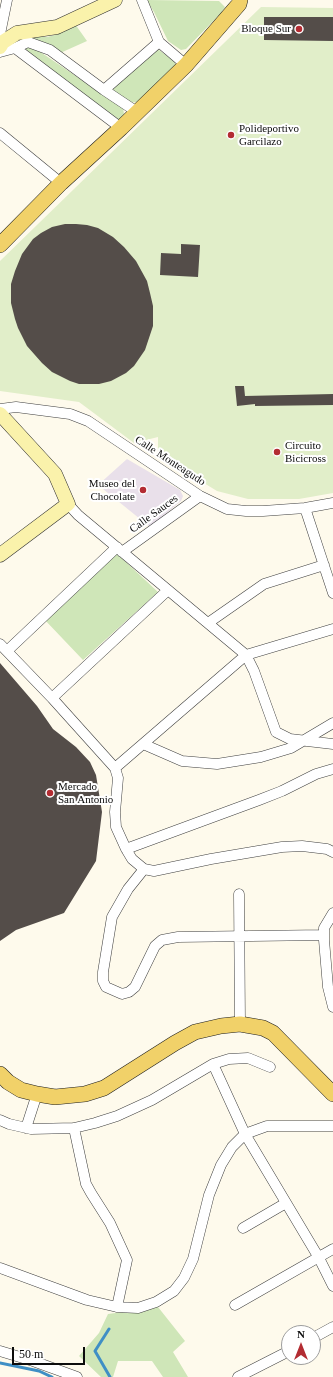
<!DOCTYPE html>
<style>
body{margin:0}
#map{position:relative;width:333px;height:1377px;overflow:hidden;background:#fefaec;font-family:"Times New Roman",serif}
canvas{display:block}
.north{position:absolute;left:281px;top:1325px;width:40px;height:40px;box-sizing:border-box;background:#fff;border:1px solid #9e9e9e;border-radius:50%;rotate:0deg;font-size:11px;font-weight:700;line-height:16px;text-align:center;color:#0c0c0c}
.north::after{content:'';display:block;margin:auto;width:14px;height:18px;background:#b32c32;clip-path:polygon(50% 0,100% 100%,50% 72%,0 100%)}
.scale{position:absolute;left:12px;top:1347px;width:73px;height:18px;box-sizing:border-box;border:2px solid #0c0c0c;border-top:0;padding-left:5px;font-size:12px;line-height:14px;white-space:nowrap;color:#0c0c0c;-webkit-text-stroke:3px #fff;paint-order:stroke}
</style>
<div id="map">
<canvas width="333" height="1377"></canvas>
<div class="north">N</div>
<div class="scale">50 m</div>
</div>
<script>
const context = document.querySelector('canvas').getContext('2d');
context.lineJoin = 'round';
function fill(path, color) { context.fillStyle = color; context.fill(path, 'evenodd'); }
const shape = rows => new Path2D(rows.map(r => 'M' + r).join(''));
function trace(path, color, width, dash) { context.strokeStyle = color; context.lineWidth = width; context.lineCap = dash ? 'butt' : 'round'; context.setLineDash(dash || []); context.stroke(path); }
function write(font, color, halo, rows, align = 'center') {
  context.font = font + ' "Times New Roman",serif'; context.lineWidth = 4; context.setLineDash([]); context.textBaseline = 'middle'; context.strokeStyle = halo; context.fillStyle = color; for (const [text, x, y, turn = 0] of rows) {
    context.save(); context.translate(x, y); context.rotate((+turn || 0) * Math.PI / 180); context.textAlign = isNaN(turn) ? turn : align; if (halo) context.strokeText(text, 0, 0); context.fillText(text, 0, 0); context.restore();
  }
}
fill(shape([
 [127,459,180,490,183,496,181,501,150,527,98,485]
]), '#e9e0ea');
fill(shape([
 [148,0,219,1,225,7,221,13,186,49,181,50,168,41,154,12,147,1],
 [75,24,87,41,58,54,32,40,21,40,32,35,47,37,55,35],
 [25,47,36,49,123,108,124,114,120,119,114,119,25,52],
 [155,48,159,50,175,62,175,66,137,102,128,103,114,93,112,87],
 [113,550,158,592,83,660,43,618],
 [158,1307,185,1341,173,1352,188,1377,163,1377,152,1361,118,1361,113,1377,101,1377,79,1356,99,1333,108,1314]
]), '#cfe6b8');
fill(shape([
 [261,7,333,8,333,493,299,499,248,499,217,491,158,455,158,437,134,443,79,402,0,391,0,261]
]), '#e1eec9');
trace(shape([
 [109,1329,95,1351,110,1377],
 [0,1363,39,1371,52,1377]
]), '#3f8fc5', 3);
fill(shape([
 [264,17,333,17,333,41,264,40],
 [65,224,76,224,87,225,98,228,113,237,124,247,136,261,147,281,150,293,153,306,153,326,145,350,134,366,126,373,111,381,99,384,79,384,70,381,52,372,42,363,27,346,18,328,15,319,11,303,11,284,15,271,22,254,33,239,41,233,52,227],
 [181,244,200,245,198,277,160,275,161,253,181,254],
 [235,386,244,386,245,396,333,394,333,405,255,406,255,404,237,406],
 [0,663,37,706,53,729,76,747,90,762,96,775,102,812,96,861,64,913,16,930,0,941]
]), '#544d49');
const street = shape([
 [142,0,159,42,186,65],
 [0,34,7,0],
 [15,48,121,128],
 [0,52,15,48,28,42,50,50,104,90,137,112],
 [104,90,159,42],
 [0,133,61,183],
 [0,409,16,407,70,414,88,421,200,496,227,509,246,511,263,511,305,508,333,503],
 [68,504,78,515,246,655,254,671,276,732,290,739,333,744],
 [305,508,333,593],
 [122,552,200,496],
 [208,623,264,584,324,565],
 [0,644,52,698,115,768,118,778,115,812,116,827,126,849,132,859,144,869,154,871,211,859,282,847,302,846,327,849,333,852],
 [7,651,117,547],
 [52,698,168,590],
 [143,744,182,761,217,764,261,757,291,748,333,723],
 [115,768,246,655,333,629],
 [126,849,259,800,282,791,316,774,333,769],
 [144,869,128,889,112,917,103,972,103,981,106,987,122,994,129,992,135,987,155,946,162,940,178,937,324,935],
 [239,894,240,1024],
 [333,913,324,928,324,940,328,987,333,1007],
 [213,1064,245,1134,319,1258,333,1286],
 [0,1120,9,1124,31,1129,74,1128,95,1123,117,1116,152,1100,213,1064,229,1059,248,1058,270,1067],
 [26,1128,37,1094],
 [74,1128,86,1184,91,1193,110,1223,127,1260,117,1307],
 [243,1228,286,1203],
 [0,1268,87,1300,117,1307,138,1308,156,1302,174,1291,184,1278,193,1259,209,1195,221,1165,232,1147,245,1134,267,1126,333,1126],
 [235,1305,333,1249],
 [313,1338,333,1327],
 [0,1351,33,1361,77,1377],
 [238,1377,289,1351]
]);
const secondary = shape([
 [0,47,3,42,17,33,57,27,115,0],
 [0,414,55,474,68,504,0,555]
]);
const primary = shape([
 [0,245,61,183,121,128,186,65,239,4,240,0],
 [0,1074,8,1082,21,1090,37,1094,55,1097,85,1094,104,1088,175,1043,195,1032,221,1026,240,1024,263,1028,273,1033,333,1094]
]);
trace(street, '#3f3f3f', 11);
trace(secondary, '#2e2e2e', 15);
trace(primary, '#1d1d1d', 16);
trace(street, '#fff', 10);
trace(secondary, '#faf2ab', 14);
trace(primary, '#f1d169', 15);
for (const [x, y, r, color] of [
 [299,29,4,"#b32c32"],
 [231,135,4,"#b32c32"],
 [277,452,4,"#b32c32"],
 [143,490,4,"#b32c32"],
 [50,793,4,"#b32c32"]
]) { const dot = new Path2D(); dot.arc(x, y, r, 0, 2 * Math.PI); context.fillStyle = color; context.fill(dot); trace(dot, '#fff', 1.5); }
write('11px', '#0c0c0c', '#fff', [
 ["Bloque Sur",291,29,"right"],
 ["Polideportivo",239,129],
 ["Garcilazo",239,142],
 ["Circuito",285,446],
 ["Bicicross",285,459],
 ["Museo del",135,484,"right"],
 ["Chocolate",135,497,"right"],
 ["Mercado",58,787],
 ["San Antonio",58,800]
], 'left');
write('11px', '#0c0c0c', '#fff', [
 ["Calle Monteagudo",170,461,33],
 ["Calle Sauces",154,514,-36]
]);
</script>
